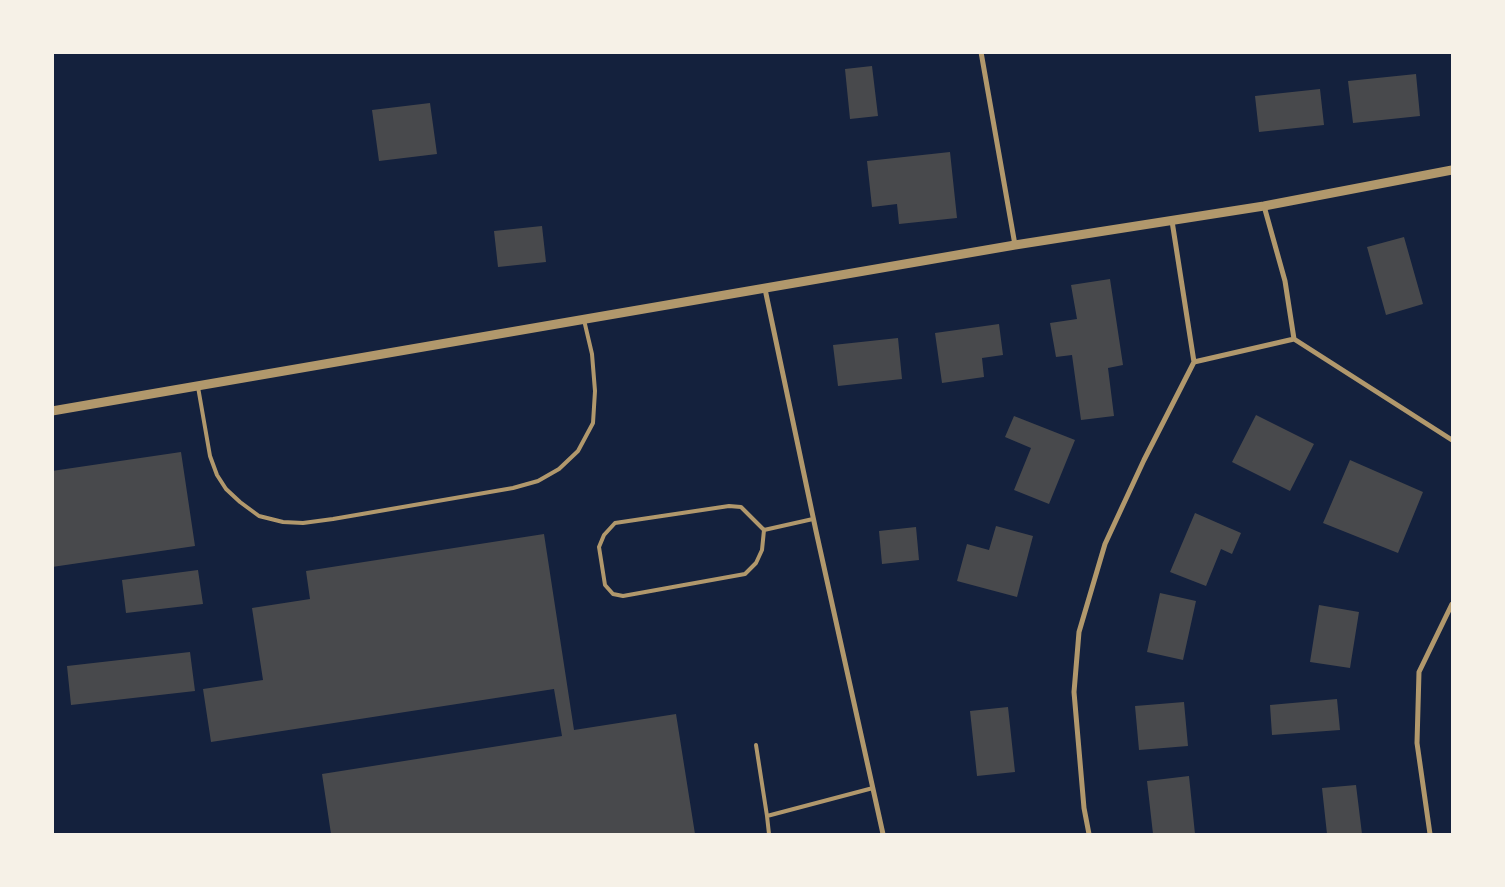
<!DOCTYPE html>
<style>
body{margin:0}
#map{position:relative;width:1505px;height:887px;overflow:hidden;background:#14213d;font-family:"Crimson Pro",serif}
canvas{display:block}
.frame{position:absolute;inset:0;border:54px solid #f6f1e7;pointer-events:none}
</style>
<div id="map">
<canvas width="1505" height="887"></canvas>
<div class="frame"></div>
</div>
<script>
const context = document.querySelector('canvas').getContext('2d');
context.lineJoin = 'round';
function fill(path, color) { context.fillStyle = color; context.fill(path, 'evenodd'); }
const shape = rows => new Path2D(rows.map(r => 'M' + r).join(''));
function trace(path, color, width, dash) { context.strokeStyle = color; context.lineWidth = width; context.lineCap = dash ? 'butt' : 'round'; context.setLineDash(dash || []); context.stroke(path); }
fill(shape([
 [872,66,878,116,850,119,845,69],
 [1416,74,1420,116,1353,123,1348,81],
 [1320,89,1324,125,1259,132,1255,96],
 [430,103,437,154,379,161,372,110],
 [950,152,957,218,899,224,897,204,872,207,867,161],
 [542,226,546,262,498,267,494,231],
 [1404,237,1423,304,1386,315,1367,247],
 [1110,279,1123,365,1108,368,1114,416,1081,420,1072,355,1056,357,1050,323,1077,319,1071,285],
 [999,324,1003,355,982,358,984,377,942,383,935,333],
 [898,338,902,379,838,386,833,345],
 [1256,415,1314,444,1290,491,1232,462],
 [1014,416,1075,440,1049,504,1014,490,1031,448,1005,437],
 [181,452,195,546,52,567,52,471],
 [1350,460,1423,492,1398,553,1323,523],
 [1195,513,1241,533,1232,554,1221,549,1206,586,1170,572],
 [996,526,1033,536,1017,597,957,581,967,544,989,550],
 [916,527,919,560,882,564,879,531],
 [544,534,574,730,676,714,695,834,331,834,322,774,562,736,554,689,211,742,203,689,263,680,252,608,310,599,306,571],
 [198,570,203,604,126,613,122,580],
 [1160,593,1196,601,1183,660,1147,652],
 [1319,605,1359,612,1350,668,1310,662],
 [190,652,195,691,71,705,67,666],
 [1337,699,1340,730,1272,735,1270,705],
 [1184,702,1188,746,1139,750,1135,706],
 [1008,707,1015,772,977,776,970,711],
 [1189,776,1195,834,1153,834,1147,781],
 [1356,785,1362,834,1327,834,1322,788]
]), '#48494c');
trace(shape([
 [198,387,210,456,217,475,226,489,240,502,259,516,283,522,303,523,333,519,513,488,538,481,559,469,578,451,593,423,595,391,592,354,584,320],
 [764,530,762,550,756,563,745,574,623,596,613,594,605,585,599,547,604,535,615,523,729,506,741,507,764,530,813,519],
 [756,745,767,816],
 [769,834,767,816,873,788]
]), '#b1986c', 4);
trace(shape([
 [981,52,1015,245],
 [1264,206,1285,281,1294,339,1452,440],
 [765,289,816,531,883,834],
 [1194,362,1294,339],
 [1089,834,1084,808,1074,692,1079,632,1105,544,1144,460,1194,362,1172,221],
 [1430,834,1417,743,1419,672,1452,604]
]), '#b1986c', 5);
trace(shape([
 [52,411,1015,245,1264,206,1452,170]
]), '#b1986c', 9);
</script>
